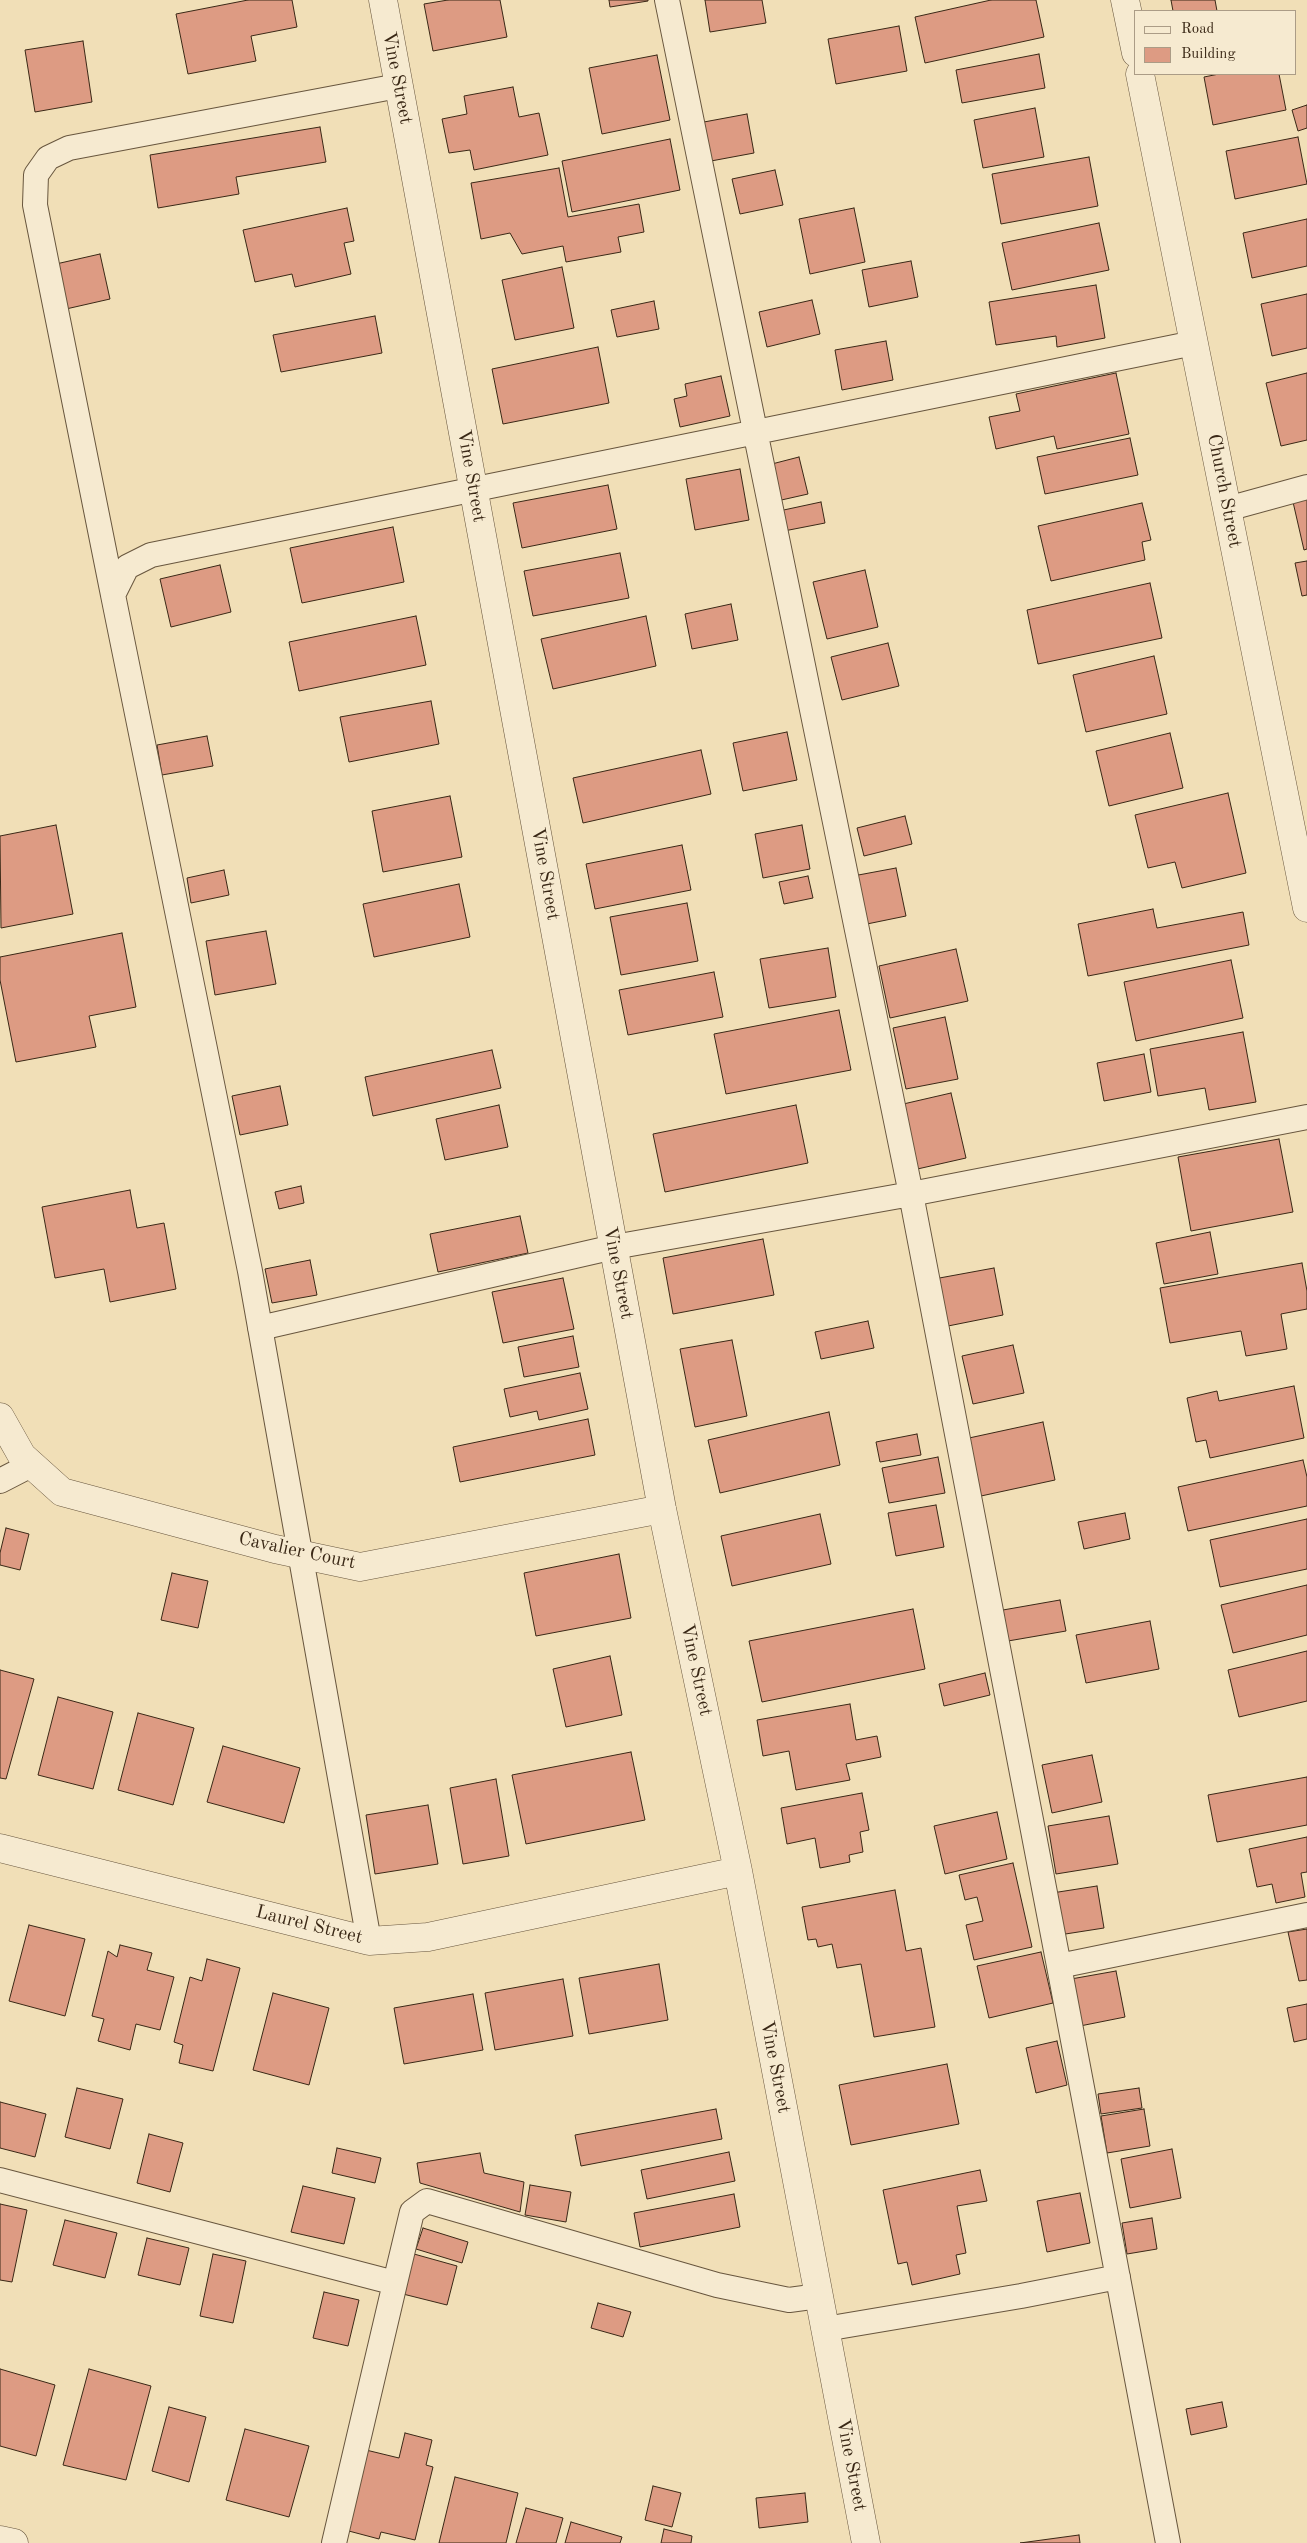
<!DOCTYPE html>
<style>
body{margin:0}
#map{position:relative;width:1307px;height:2543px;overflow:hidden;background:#f1dfb7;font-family:"Old Standard TT",serif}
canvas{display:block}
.legend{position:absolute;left:1134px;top:10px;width:162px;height:65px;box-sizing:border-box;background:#f6ead0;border:1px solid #ab9c86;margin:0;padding:6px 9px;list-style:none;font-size:15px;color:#3a2816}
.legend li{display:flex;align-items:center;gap:10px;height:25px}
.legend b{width:25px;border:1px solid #ab9c86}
</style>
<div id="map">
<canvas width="1307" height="2543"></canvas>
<ul class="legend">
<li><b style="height:6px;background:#f6ead0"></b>Road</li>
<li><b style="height:14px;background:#dd9b83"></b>Building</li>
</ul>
</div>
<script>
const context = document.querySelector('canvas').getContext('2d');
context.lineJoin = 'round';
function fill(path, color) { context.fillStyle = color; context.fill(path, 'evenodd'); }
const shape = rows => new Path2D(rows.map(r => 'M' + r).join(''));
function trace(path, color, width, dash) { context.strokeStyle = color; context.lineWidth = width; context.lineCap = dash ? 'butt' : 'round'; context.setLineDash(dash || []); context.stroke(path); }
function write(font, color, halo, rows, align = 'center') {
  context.font = font + ' "Old Standard TT",serif'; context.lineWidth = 4.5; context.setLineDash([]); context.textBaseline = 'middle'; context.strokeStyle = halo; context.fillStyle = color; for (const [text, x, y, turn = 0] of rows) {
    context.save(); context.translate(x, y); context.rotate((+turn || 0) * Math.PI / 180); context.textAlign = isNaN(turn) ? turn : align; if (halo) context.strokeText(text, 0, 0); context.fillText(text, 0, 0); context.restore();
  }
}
const building = shape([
 [248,0,292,0,297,27,251,36,256,61,188,74,176,14,248,0],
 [448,0,500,0,507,37,433,51,424,4,448,0],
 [609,0,648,0,648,1,610,7,609,0],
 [705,0,762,0,766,23,710,32,705,0],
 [991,0,1036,0,1044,37,925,63,915,17,991,0],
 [1171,0,1215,0,1217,11,1173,11,1171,0],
 [899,26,907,71,836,84,828,39,899,26],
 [83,41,92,102,35,112,25,50,83,41],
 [1039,54,1045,88,962,103,956,70,1039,54],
 [657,55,670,120,602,134,589,68,657,55],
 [1219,74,1279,74,1286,110,1213,125,1204,77,1219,74],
 [513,87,519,117,539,113,548,155,474,170,470,150,449,153,442,119,467,114,464,96,513,87],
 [1307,105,1307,128,1298,131,1292,110,1307,105],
 [1035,108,1044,157,983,168,974,120,1035,108],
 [747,114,754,153,711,161,704,122,747,114],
 [320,127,326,162,236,177,239,194,158,208,150,155,320,127],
 [1298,137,1307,184,1235,199,1226,151,1298,137],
 [670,139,680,190,572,212,562,161,670,139],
 [1089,157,1098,206,1001,224,992,174,1089,157],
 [559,168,568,217,639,204,644,232,618,237,621,252,566,262,563,246,522,254,510,233,481,239,471,183,559,168],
 [775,170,783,205,740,214,732,179,775,170],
 [347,208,354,241,344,243,351,274,295,287,292,274,255,282,243,230,347,208],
 [854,208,865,262,810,274,799,219,854,208],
 [1307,219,1307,266,1252,278,1243,233,1307,219],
 [1099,223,1109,270,1012,290,1002,243,1099,223],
 [100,254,110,299,66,309,56,264,100,254],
 [911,261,918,297,869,307,862,270,911,261],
 [562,267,574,328,515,340,502,280,562,267],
 [1096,285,1105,338,1057,347,1056,336,996,345,989,302,1096,285],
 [1307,294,1307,348,1272,356,1261,304,1307,294],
 [812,300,820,334,767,347,759,312,812,300],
 [654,301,659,329,617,337,611,310,654,301],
 [375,316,382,353,281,372,273,335,375,316],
 [886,341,893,380,842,390,835,350,886,341],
 [598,347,609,403,503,424,492,369,598,347],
 [1116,373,1129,434,1057,449,1054,436,996,449,989,417,1020,411,1016,394,1116,373],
 [1307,373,1307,440,1281,446,1266,383,1307,373],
 [721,376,730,416,680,427,674,399,687,396,685,384,721,376],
 [1130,438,1138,475,1045,494,1037,457,1130,438],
 [799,457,808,494,777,501,768,465,799,457],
 [740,469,749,520,695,530,686,479,740,469],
 [608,485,617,529,522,548,513,503,608,485],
 [1307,499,1307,549,1304,550,1293,502,1307,499],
 [821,502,825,523,784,531,779,511,821,502],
 [1142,503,1151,540,1142,542,1145,560,1051,581,1038,526,1142,503],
 [393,527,404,582,302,603,290,548,393,527],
 [620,553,629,598,533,616,524,571,620,553],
 [1307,561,1307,595,1302,596,1295,563,1307,561],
 [220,565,231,612,171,627,160,579,220,565],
 [865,570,878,627,827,639,813,582,865,570],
 [1150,583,1162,638,1038,664,1027,610,1150,583],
 [731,604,738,640,692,649,685,614,731,604],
 [416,616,426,665,299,691,289,642,416,616],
 [646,616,656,666,553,689,541,639,646,616],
 [888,643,899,686,842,700,831,657,888,643],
 [1154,656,1167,714,1086,732,1073,675,1154,656],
 [431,701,439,744,349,762,340,717,431,701],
 [787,732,797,780,743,791,733,743,787,732],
 [1170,733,1183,788,1109,806,1096,751,1170,733],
 [207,736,213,766,162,775,157,745,207,736],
 [701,750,711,794,583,823,573,778,701,750],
 [1228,793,1246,873,1182,888,1175,862,1148,868,1135,815,1228,793],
 [450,796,462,857,383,872,372,811,450,796],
 [905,816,912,844,864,856,857,828,905,816],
 [56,825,73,914,1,928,0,836,56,825],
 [802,825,810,869,763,878,755,834,802,825],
 [682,845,691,890,595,909,586,864,682,845],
 [896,868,906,916,862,925,853,876,896,868],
 [224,870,229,895,191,903,187,878,224,870],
 [808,876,813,898,784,904,779,882,808,876],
 [459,884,470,937,374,957,363,904,459,884],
 [687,903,698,961,621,975,610,917,687,903],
 [1153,909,1157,928,1243,912,1249,945,1088,976,1078,924,1153,909],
 [266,931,276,984,215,995,206,941,266,931],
 [122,933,136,1007,89,1016,96,1047,16,1062,0,980,0,957,122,933],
 [828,948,836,997,769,1008,760,959,828,948],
 [956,949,968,1001,890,1018,879,966,956,949],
 [1231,960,1243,1018,1136,1041,1124,982,1231,960],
 [714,972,723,1017,628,1035,619,990,714,972],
 [839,1010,851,1070,726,1094,714,1034,839,1010],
 [945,1017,958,1079,906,1089,893,1028,945,1017],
 [1243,1032,1256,1102,1209,1110,1205,1088,1158,1096,1150,1049,1243,1032],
 [492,1050,501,1088,373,1116,365,1077,492,1050],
 [1144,1054,1151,1092,1104,1101,1097,1063,1144,1054],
 [280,1086,288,1125,240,1135,232,1096,280,1086],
 [951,1093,966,1158,913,1170,899,1105,951,1093],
 [499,1105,508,1147,445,1160,436,1119,499,1105],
 [796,1105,808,1163,665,1192,653,1134,796,1105],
 [1279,1139,1293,1212,1191,1231,1178,1157,1279,1139],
 [301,1186,304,1203,279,1209,275,1192,301,1186],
 [130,1190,137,1228,164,1223,176,1289,110,1302,104,1269,55,1278,42,1207,130,1190],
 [520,1216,528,1253,438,1272,430,1234,520,1216],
 [1210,1232,1218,1274,1164,1284,1156,1243,1210,1232],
 [763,1239,774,1295,673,1314,663,1258,763,1239],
 [310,1260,317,1295,272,1303,265,1269,310,1260],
 [1302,1263,1307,1291,1307,1309,1281,1314,1287,1349,1246,1356,1241,1331,1170,1343,1160,1288,1302,1263],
 [994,1268,1003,1315,943,1327,934,1279,994,1268],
 [563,1278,574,1329,503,1343,492,1292,563,1278],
 [868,1321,874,1348,821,1359,815,1332,868,1321],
 [573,1336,579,1367,524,1377,518,1347,573,1336],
 [732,1340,747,1416,695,1427,680,1349,732,1340],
 [1013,1345,1024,1393,973,1404,962,1356,1013,1345],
 [580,1373,588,1409,539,1420,537,1411,510,1417,504,1389,580,1373],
 [1294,1386,1304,1438,1210,1458,1206,1440,1196,1442,1187,1398,1217,1391,1219,1401,1294,1386],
 [829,1412,840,1465,720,1493,708,1440,829,1412],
 [588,1419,595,1455,460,1482,453,1447,588,1419],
 [1043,1422,1055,1480,981,1496,969,1438,1043,1422],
 [917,1434,921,1455,880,1462,876,1442,917,1434],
 [938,1457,945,1493,889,1503,882,1468,938,1457],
 [1303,1460,1307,1477,1307,1506,1188,1531,1178,1487,1303,1460],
 [936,1505,944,1547,896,1556,888,1513,936,1505],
 [1125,1513,1130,1539,1084,1549,1078,1522,1125,1513],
 [820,1514,831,1564,732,1586,721,1536,820,1514],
 [1307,1519,1307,1569,1220,1587,1210,1540,1307,1519],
 [6,1528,29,1534,20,1570,0,1565,0,1553,6,1528],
 [619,1554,631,1618,536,1636,524,1573,619,1554],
 [172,1573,208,1581,198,1628,161,1620,172,1573],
 [1307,1585,1307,1635,1233,1653,1221,1605,1307,1585],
 [1060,1600,1066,1631,1008,1641,1003,1610,1060,1600],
 [913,1609,925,1669,762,1702,749,1641,913,1609],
 [1150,1621,1159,1669,1086,1683,1076,1635,1150,1621],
 [1307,1651,1307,1701,1239,1717,1228,1670,1307,1651],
 [610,1656,622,1715,566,1727,553,1669,610,1656],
 [0,1670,34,1679,6,1779,0,1778,0,1670],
 [985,1673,990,1695,944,1706,939,1684,985,1673],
 [58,1697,113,1712,93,1789,38,1775,58,1697],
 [850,1704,856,1740,877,1736,881,1757,846,1764,850,1780,796,1790,789,1751,763,1756,757,1720,850,1704],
 [138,1713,194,1728,173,1805,118,1790,138,1713],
 [223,1746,300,1768,284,1823,207,1802,223,1746],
 [631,1752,645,1820,526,1844,512,1775,631,1752],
 [1092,1755,1102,1802,1052,1813,1042,1765,1092,1755],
 [1307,1777,1307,1825,1217,1842,1208,1795,1307,1777],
 [496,1779,509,1856,463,1864,450,1788,496,1779],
 [862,1793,869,1830,860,1832,863,1852,849,1855,850,1862,820,1868,815,1838,787,1844,781,1808,862,1793],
 [428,1805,438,1864,375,1874,366,1815,428,1805],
 [997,1812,1007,1859,945,1874,934,1826,997,1812],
 [1109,1816,1118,1864,1056,1874,1048,1826,1109,1816],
 [1307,1837,1307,1872,1301,1873,1305,1897,1276,1903,1272,1884,1257,1887,1249,1849,1307,1837],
 [1013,1863,1032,1947,974,1960,966,1925,983,1921,977,1897,965,1900,959,1875,1013,1863],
 [1097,1886,1104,1928,1059,1935,1052,1893,1097,1886],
 [895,1890,906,1951,921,1948,935,2027,874,2037,861,1964,837,1968,832,1944,818,1947,816,1939,808,1940,802,1907,895,1890],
 [29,1925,85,1939,65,2016,9,2001,29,1925],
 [1307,1929,1307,1980,1299,1981,1288,1932,1307,1929],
 [120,1945,152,1953,147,1970,174,1977,160,2030,136,2024,130,2050,98,2041,104,2019,92,2016,108,1951,117,1957,120,1945],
 [1041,1952,1053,2003,989,2018,977,1966,1041,1952],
 [207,1959,240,1968,213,2071,179,2063,183,2045,174,2042,190,1977,202,1981,207,1959],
 [659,1964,668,2020,589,2034,579,1978,659,1964],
 [1116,1971,1125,2017,1080,2026,1071,1979,1116,1971],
 [563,1979,573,2036,495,2050,485,1993,563,1979],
 [273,1993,329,2008,309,2085,253,2070,273,1993],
 [473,1994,483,2050,404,2064,394,2008,473,1994],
 [1307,2004,1307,2039,1294,2042,1287,2008,1307,2004],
 [1057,2041,1067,2085,1036,2093,1026,2048,1057,2041],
 [947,2064,959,2124,851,2145,839,2085,947,2064],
 [77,2088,123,2099,110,2149,65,2137,77,2088],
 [1139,2088,1142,2108,1101,2114,1098,2094,1139,2088],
 [0,2102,46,2114,35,2157,0,2148,0,2102],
 [716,2109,722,2139,581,2166,575,2135,716,2109],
 [1144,2109,1150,2146,1107,2153,1101,2116,1144,2109],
 [149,2134,183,2143,170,2192,137,2183,149,2134],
 [337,2148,381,2158,375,2183,332,2173,337,2148],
 [1172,2149,1181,2198,1130,2208,1121,2159,1172,2149],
 [729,2152,735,2181,647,2199,641,2170,729,2152],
 [480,2153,484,2173,524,2182,520,2212,420,2183,417,2163,480,2153],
 [980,2170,987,2201,957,2206,966,2253,956,2255,960,2274,912,2285,907,2262,898,2264,883,2190,980,2170],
 [530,2185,571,2192,566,2222,525,2215,530,2185],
 [303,2186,355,2198,344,2244,291,2232,303,2186],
 [1080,2193,1090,2243,1047,2252,1037,2201,1080,2193],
 [734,2194,740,2227,640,2247,634,2213,734,2194],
 [0,2204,27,2210,12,2282,0,2280,0,2204],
 [1152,2218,1157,2249,1127,2254,1122,2223,1152,2218],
 [65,2220,117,2233,105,2278,53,2265,65,2220],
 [423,2228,468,2242,462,2263,416,2249,423,2228],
 [147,2238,189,2248,180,2285,138,2275,147,2238],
 [213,2254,246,2261,233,2323,200,2316,213,2254],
 [414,2254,457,2266,447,2305,403,2294,414,2254],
 [324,2292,359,2300,348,2346,313,2338,324,2292],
 [598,2303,631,2312,623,2337,591,2328,598,2303],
 [0,2369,55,2385,36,2456,0,2446,0,2369],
 [89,2369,151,2386,126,2480,63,2465,89,2369],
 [1222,2402,1227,2427,1191,2435,1186,2409,1222,2402],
 [169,2407,206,2417,189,2482,152,2471,169,2407],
 [245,2429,309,2446,289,2517,226,2500,245,2429],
 [405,2433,432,2440,426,2465,433,2467,415,2540,381,2532,379,2539,345,2530,366,2450,399,2458,405,2433],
 [455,2477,518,2493,506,2543,439,2543,455,2477],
 [653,2486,681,2493,672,2527,645,2520,653,2486],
 [805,2493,808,2522,759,2528,756,2498,805,2493],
 [526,2508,563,2518,556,2543,516,2543,526,2508],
 [571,2522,622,2537,620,2543,565,2543,571,2522],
 [664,2529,692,2536,691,2543,661,2543,664,2529],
 [1079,2535,1080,2543,1020,2543,1079,2535]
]);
fill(building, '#dd9b83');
trace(building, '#3a2816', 1);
const lane = shape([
 [667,0,911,1194,1059,1966],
 [1227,509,1307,487],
 [113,595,35,205,36,175,48,158,69,148,398,86],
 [260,1328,614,1247,911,1194,1307,1117],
 [0,1481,31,1465],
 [369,1941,250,1271,113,595,127,567,151,555,1194,343],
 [0,2180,395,2283,334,2543],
 [395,2283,412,2212,427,2201,717,2285,789,2300,819,2296],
 [825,2329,1021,2296,1118,2277],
 [1168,2543,1059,1966,1307,1915]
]);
const street = shape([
 [383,0,662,1509,738,1871,866,2543],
 [1125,0,1136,53],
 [1140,74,1307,908],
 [0,1417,22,1456,62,1492,275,1549,360,1567,662,1509],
 [0,1848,369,1941,428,1937,738,1871],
 [0,2540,14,2543]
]);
trace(lane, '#68563e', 26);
trace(street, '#68563e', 29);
trace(lane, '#f6ead0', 24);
trace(street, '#f6ead0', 28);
write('19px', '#3a2816', '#f6ead0', [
 ["Vine Street",397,78,79],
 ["Vine Street",471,476,80],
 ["Church Street",1224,491,79],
 ["Vine Street",545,874,80],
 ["Vine Street",618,1273,79],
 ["Cavalier Court",297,1551,12],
 ["Vine Street",696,1670,78],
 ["Laurel Street",309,1925,14],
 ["Vine Street",775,2067,79],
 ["Vine Street",851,2465,79]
]);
</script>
